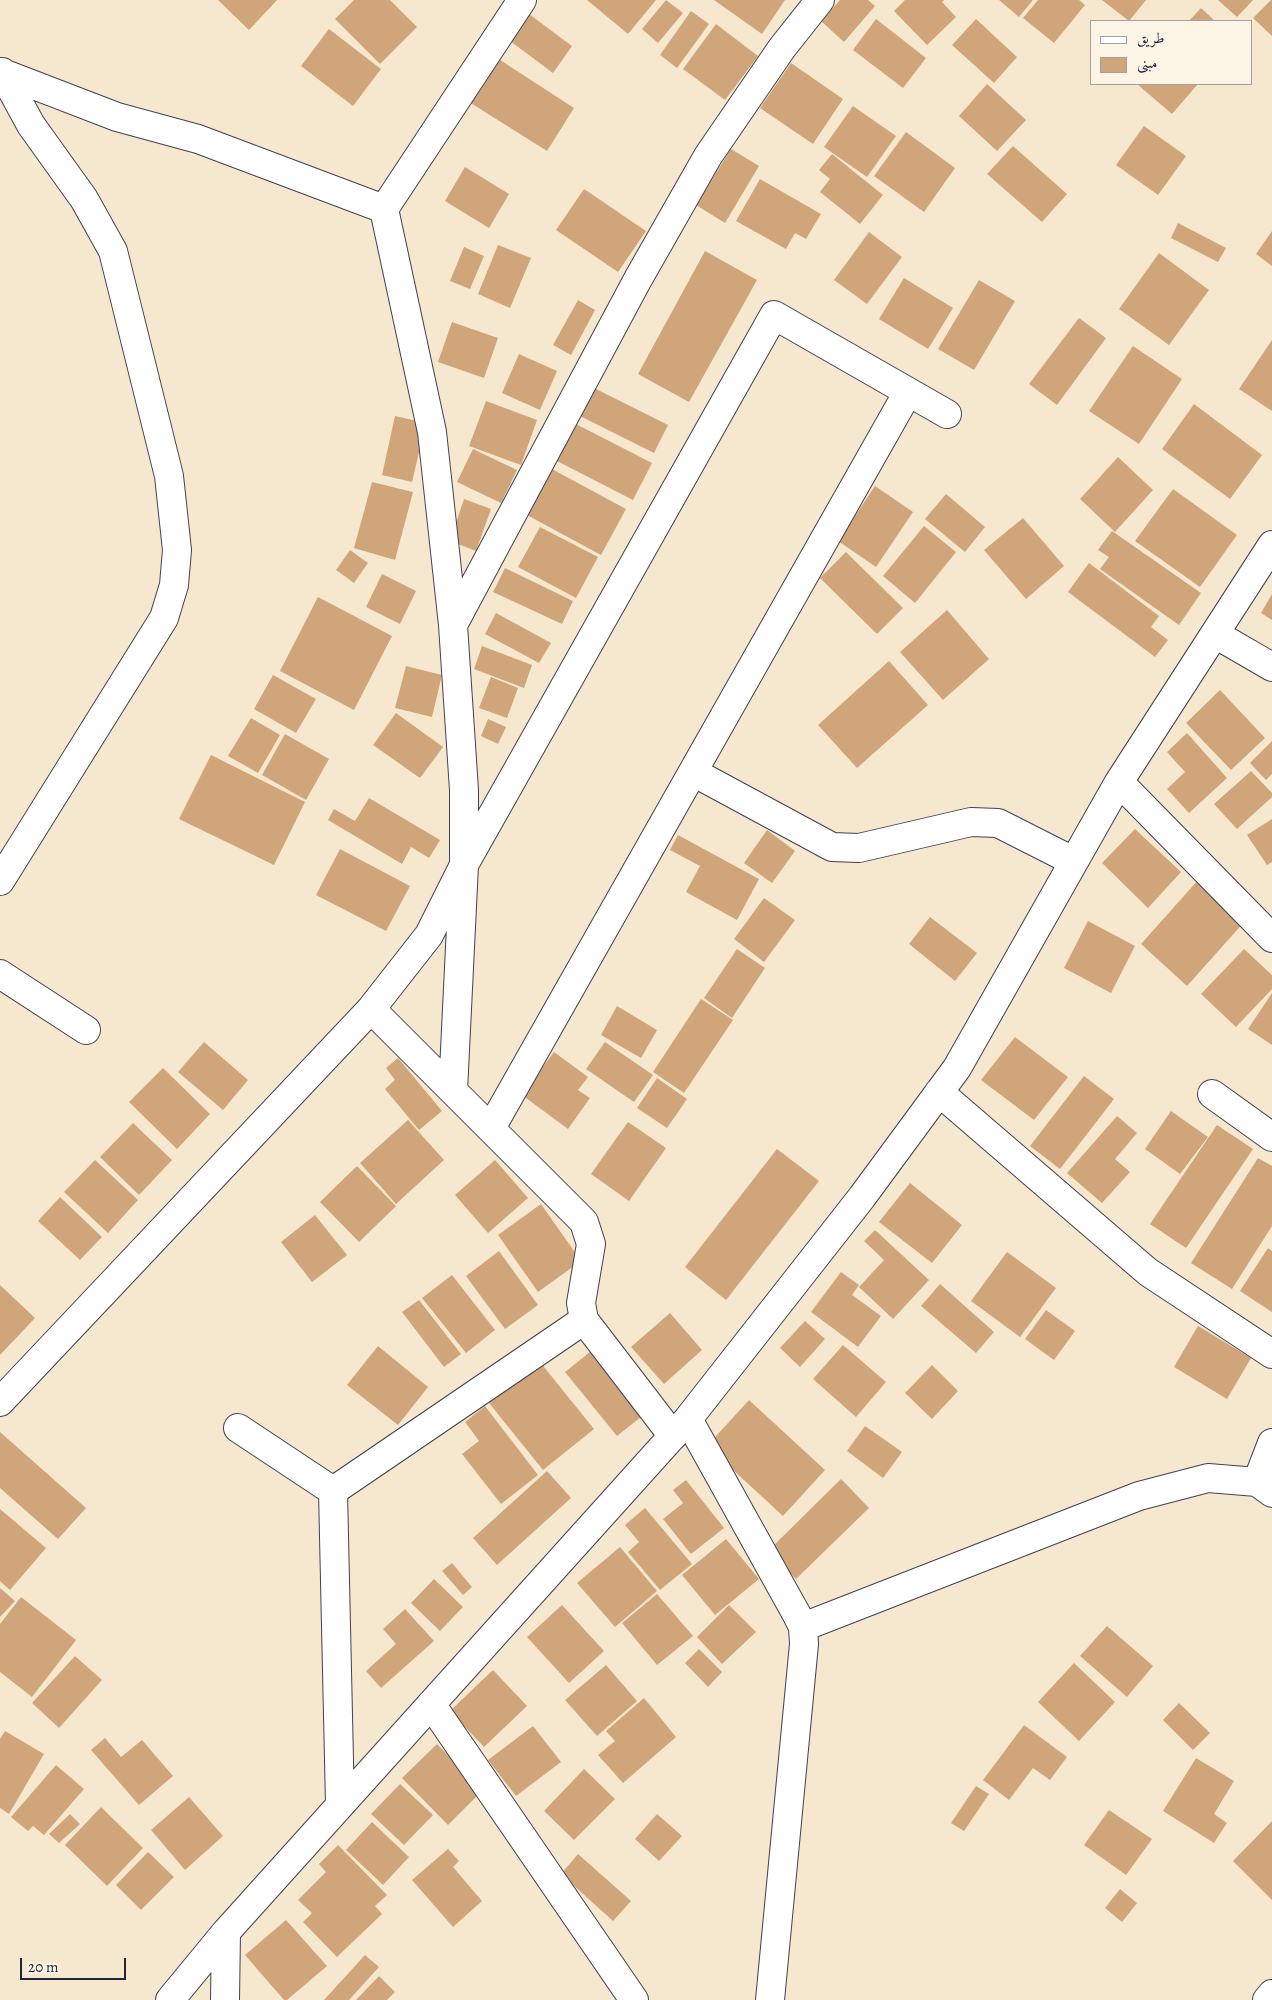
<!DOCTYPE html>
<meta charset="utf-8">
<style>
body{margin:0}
#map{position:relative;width:1272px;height:2000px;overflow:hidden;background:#f6e8cf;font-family:Alegreya,Amiri,serif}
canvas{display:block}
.legend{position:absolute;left:1090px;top:20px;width:162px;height:65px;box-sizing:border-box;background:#fcf5e5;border:1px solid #a5a1a1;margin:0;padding:6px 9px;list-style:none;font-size:15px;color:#22223b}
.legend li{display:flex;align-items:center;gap:10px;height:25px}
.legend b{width:25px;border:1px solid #a5a1a1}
.scale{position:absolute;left:20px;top:1958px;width:106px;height:22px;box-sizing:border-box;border:2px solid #22223b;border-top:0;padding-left:6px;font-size:15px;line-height:18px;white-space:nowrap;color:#22223b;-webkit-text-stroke:4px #fcf5e5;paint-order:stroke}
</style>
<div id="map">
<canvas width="1272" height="2000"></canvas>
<ul class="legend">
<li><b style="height:6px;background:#fff"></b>طريق</li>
<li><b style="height:14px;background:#d0a579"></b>مبنى</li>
</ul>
<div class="scale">20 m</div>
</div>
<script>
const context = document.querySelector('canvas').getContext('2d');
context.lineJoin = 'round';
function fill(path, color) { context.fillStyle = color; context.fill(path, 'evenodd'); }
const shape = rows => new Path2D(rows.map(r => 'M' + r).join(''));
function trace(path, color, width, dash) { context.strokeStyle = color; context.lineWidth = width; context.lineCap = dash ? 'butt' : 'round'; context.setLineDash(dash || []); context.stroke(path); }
fill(shape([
 [218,0,277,0,249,30],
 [354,0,390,0,417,27,380,64,335,19],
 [587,0,656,0,628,34],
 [666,0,683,13,658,43,642,29],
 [714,0,785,0,762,34],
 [840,0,868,0,875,6,844,42,821,21],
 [905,0,944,0,942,2,956,17,927,45,894,11],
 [999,0,1033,0,1019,17],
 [1038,0,1079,0,1085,5,1054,43,1023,18],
 [1102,0,1146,0,1129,21],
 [1218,0,1253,0,1237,17],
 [1271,0,1272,0,1272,36,1253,18],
 [521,8,572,46,553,73,502,35],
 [1201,8,1215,21,1189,21],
 [691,11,709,24,677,68,660,55],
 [876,19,926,58,903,88,853,50],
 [976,19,1017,57,994,83,952,45],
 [716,24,758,56,725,100,683,69],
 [329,29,381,69,353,106,301,66],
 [494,56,574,108,547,151,466,100],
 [791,63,843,99,813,144,760,108],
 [987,84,1026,120,997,151,959,116],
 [1137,84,1198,84,1172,114],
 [853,106,896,136,867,177,824,147],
 [1144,126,1186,156,1158,195,1116,165],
 [906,132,955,168,924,212,874,176],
 [1013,146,1067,194,1042,222,987,174],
 [731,149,759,166,725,223,696,205],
 [832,154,883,195,860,224,820,192,830,179,819,170],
 [465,167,509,194,489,228,445,201],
 [760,179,821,214,806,239,795,233,786,249,736,221],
 [584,189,646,231,618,272,556,230],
 [1178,223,1226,248,1218,262,1171,238],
 [1272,231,1272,266,1256,254],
 [869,232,902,257,867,304,834,280],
 [498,245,531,258,510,308,478,294],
 [464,247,484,256,470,289,450,281],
 [705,251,757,280,689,402,638,374],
 [1159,253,1209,290,1169,345,1119,309],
 [904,278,953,308,928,349,879,319],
 [979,280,1015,301,974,370,938,349],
 [578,300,595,310,571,355,553,345],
 [1079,318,1106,338,1057,405,1029,384],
 [452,322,498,338,484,378,438,362],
 [1272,340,1272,411,1239,389],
 [1133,346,1182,379,1139,444,1089,411],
 [519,354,557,371,540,410,502,393],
 [594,388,668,425,654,453,580,416],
 [486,401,537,420,521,465,469,446],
 [1194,404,1262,455,1230,499,1162,449],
 [395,416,426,423,412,482,382,475],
 [572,422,652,463,633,500,553,459],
 [473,449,517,470,501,503,457,482],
 [1118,457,1153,490,1115,532,1080,499],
 [550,468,626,509,601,555,525,514],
 [372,482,413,492,395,560,354,548],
 [875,486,913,512,876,567,838,541],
 [1173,489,1237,535,1200,587,1135,541],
 [946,494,985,527,965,552,925,519],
 [464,499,491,509,476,551,450,541],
 [1023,518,1064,566,1026,599,984,550],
 [924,526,956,552,915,603,883,576],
 [540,527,598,557,576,598,518,567],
 [1112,531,1201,593,1179,625,1100,569,1109,557,1098,550],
 [350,550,368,563,354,583,336,570],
 [846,552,903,608,877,634,820,578],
 [1089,563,1159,616,1151,627,1168,640,1155,657,1068,592],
 [505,568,573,601,562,624,493,592],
 [382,574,416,591,400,624,366,607],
 [1272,594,1272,620,1261,613],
 [318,597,392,636,354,710,280,671],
 [947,610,989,659,943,700,900,652],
 [496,613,551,643,539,663,485,634],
 [482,646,532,665,524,688,474,669],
 [889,661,928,705,857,768,818,725],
 [406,666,442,675,432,717,395,708],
 [273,675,316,699,296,733,254,709],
 [491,677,518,688,507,718,479,708],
 [1220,690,1265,738,1231,770,1186,723],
 [396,713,443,747,420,778,373,745],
 [251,718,280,735,258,773,228,756],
 [488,719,506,727,498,744,481,736],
 [1187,733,1227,778,1189,813,1167,789,1185,772,1167,752],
 [285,734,329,759,306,800,262,775],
 [1272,741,1272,774,1266,780,1250,763],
 [211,755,305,802,274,865,179,819],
 [1251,771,1272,793,1272,797,1237,829,1214,804],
 [369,798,440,840,429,858,411,847,402,864,328,820,334,809,355,821],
 [1272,819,1272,862,1267,865,1247,835],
 [1135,829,1181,872,1148,908,1102,863],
 [767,830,795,851,772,883,744,863],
 [678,835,759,879,737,920,686,892,700,866,670,850],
 [340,849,410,886,386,931,316,895],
 [1199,879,1246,920,1187,986,1141,944],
 [764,898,795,920,764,962,734,939],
 [930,917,977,953,955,981,909,944],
 [1088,921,1135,946,1111,993,1064,968],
 [737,949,765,968,732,1018,704,998],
 [1244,949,1272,975,1272,989,1236,1027,1201,994],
 [1272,993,1272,1045,1248,1029],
 [701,999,733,1020,684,1093,653,1072],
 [617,1006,657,1030,641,1058,601,1035],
 [1015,1037,1068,1077,1034,1120,981,1080],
 [204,1042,248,1080,223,1110,178,1072],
 [605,1042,653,1075,634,1102,586,1069],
 [554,1052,588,1077,578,1090,590,1098,568,1129,522,1095],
 [398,1058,442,1111,419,1130,385,1089,395,1080,386,1068],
 [163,1068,210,1114,177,1149,129,1102],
 [1084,1076,1114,1099,1060,1169,1030,1146],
 [657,1078,687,1099,667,1128,637,1108],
 [1171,1111,1208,1137,1180,1174,1145,1149],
 [1117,1116,1137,1133,1115,1159,1130,1172,1102,1203,1067,1173],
 [408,1120,444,1160,396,1204,360,1163],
 [628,1122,666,1148,629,1201,591,1174],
 [133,1123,172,1160,139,1195,100,1157],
 [1217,1125,1253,1149,1186,1248,1150,1224],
 [777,1149,819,1181,726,1300,685,1267],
 [1258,1158,1272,1166,1272,1226,1232,1289,1191,1263],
 [95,1160,138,1200,108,1233,64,1192],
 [495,1160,528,1198,488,1233,455,1195],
 [357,1166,396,1206,359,1242,320,1202],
 [910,1183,962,1225,932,1263,879,1222],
 [60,1197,102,1237,80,1260,38,1221],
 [541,1204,581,1261,538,1292,498,1235],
 [315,1215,347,1255,312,1282,281,1242],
 [875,1230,929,1280,893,1319,859,1287,884,1260,864,1241],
 [1268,1248,1272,1251,1272,1312,1240,1291],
 [499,1251,538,1305,505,1329,466,1276],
 [1007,1252,1056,1288,1020,1337,971,1301],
 [841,1272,859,1285,852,1295,881,1316,858,1347,811,1312],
 [452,1275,495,1330,466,1353,422,1298],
 [940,1284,994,1332,976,1353,921,1306],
 [0,1285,35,1318,0,1355],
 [419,1300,461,1354,444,1367,402,1312],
 [1046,1310,1075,1331,1054,1360,1025,1339],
 [670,1313,702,1350,664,1384,631,1347],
 [805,1321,825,1339,800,1367,780,1348],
 [1198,1326,1251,1358,1227,1399,1174,1367],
 [843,1345,886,1382,856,1417,813,1379],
 [378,1346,428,1387,398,1425,347,1385],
 [590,1352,641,1417,617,1436,565,1372],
 [540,1362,594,1429,543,1470,489,1403],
 [932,1365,958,1391,932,1419,905,1393],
 [749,1400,825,1470,783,1516,707,1446],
 [485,1406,538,1475,501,1504,462,1454,479,1441,465,1422],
 [865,1426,902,1452,883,1478,847,1451],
 [0,1432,86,1508,58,1539,0,1488],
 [547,1471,571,1498,497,1565,473,1538],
 [841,1479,869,1508,796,1579,768,1551],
 [686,1480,724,1528,691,1554,663,1519,683,1503,673,1490],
 [645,1508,692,1564,660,1590,628,1552,639,1542,625,1525],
 [0,1509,46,1548,10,1590,0,1581],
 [726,1539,759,1579,715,1615,682,1575],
 [620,1547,657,1591,615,1627,577,1583],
 [452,1563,472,1587,463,1595,442,1571],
 [434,1579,463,1607,440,1631,411,1603],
 [0,1588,15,1601,0,1617],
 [657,1594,693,1636,657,1665,622,1623],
 [21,1597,76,1640,32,1697,0,1672,0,1624],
 [562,1605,604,1651,569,1683,527,1637],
 [729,1605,756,1632,722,1664,697,1637],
 [405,1609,434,1641,381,1688,366,1671,396,1644,383,1629],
 [1107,1626,1153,1666,1127,1697,1080,1656],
 [699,1649,722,1672,708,1687,685,1663],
 [75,1656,102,1680,59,1728,32,1703],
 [1074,1663,1115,1702,1079,1741,1038,1702],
 [606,1665,637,1701,597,1736,565,1700],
 [493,1670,527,1706,484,1747,450,1711],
 [644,1698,676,1737,623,1783,598,1755,615,1741,606,1731],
 [1179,1703,1210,1733,1193,1750,1163,1720],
 [1024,1725,1067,1757,1050,1780,1033,1768,1009,1800,983,1780],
 [533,1726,561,1762,516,1796,488,1760],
 [5,1731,44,1754,9,1814,0,1808,0,1739],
 [105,1738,121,1757,142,1740,173,1776,139,1805,91,1750],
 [437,1744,483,1790,448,1825,402,1778],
 [1196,1758,1234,1781,1214,1814,1227,1823,1214,1843,1163,1811],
 [56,1765,84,1789,44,1835,33,1826,28,1831,11,1817],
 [584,1769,615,1799,574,1840,544,1811],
 [400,1784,433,1815,404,1845,371,1814],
 [976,1786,989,1794,964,1831,951,1823],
 [189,1797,223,1836,185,1870,151,1830],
 [101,1807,143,1848,107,1886,65,1845],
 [1109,1810,1152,1839,1126,1875,1084,1845],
 [70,1814,80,1824,59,1843,49,1834],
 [657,1814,682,1836,659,1861,635,1839],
 [1272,1821,1272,1900,1233,1861],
 [372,1822,409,1857,383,1885,346,1850],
 [338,1845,387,1895,375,1906,382,1914,337,1957,303,1922,312,1913,298,1900,326,1872,319,1864],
 [448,1849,459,1861,453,1867,482,1901,453,1927,412,1880],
 [148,1852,174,1877,141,1910,116,1885],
 [578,1854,631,1901,613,1921,561,1874],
 [1120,1889,1137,1903,1122,1922,1105,1908],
 [286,1920,327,1966,287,2000,284,2000,245,1955],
 [365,1955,379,1967,349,2000,324,2000],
 [379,1976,395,1992,387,2000,356,2000]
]), '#d0a579');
const street = shape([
 [0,72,117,117,198,139,384,209,522,0],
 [384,209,432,432,453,625,464,790,464,865,453,1091],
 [453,625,638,279,708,156,782,48,820,0],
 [1215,634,1272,667],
 [693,772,832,847,859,848,971,822,998,823,1073,861],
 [1119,782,1272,938],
 [0,881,164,618,174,585,177,550,169,476,113,251,84,199,31,125,2,72],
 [0,974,86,1030],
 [371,1009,584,1222,591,1244,581,1303,584,1320,673,1436],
 [939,1092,1148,1272,1272,1354],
 [1212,1094,1272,1137],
 [491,1128,908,392],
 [0,1402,371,1009,429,935,464,865,774,315,947,414],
 [688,1419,797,1615,803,1627,804,1644,770,2000],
 [238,1428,333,1491,340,1805],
 [1257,1482,1272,1443],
 [333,1491,584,1320],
 [803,1627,1139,1496,1208,1478,1257,1482,1272,1493],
 [431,1704,634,2000],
 [170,2000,226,1932,688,1419,862,1197,957,1068,1119,782,1272,545],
 [225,2000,226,1932],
 [1267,2000,1272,1994]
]);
trace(street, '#424051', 30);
trace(street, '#fff', 28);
</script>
